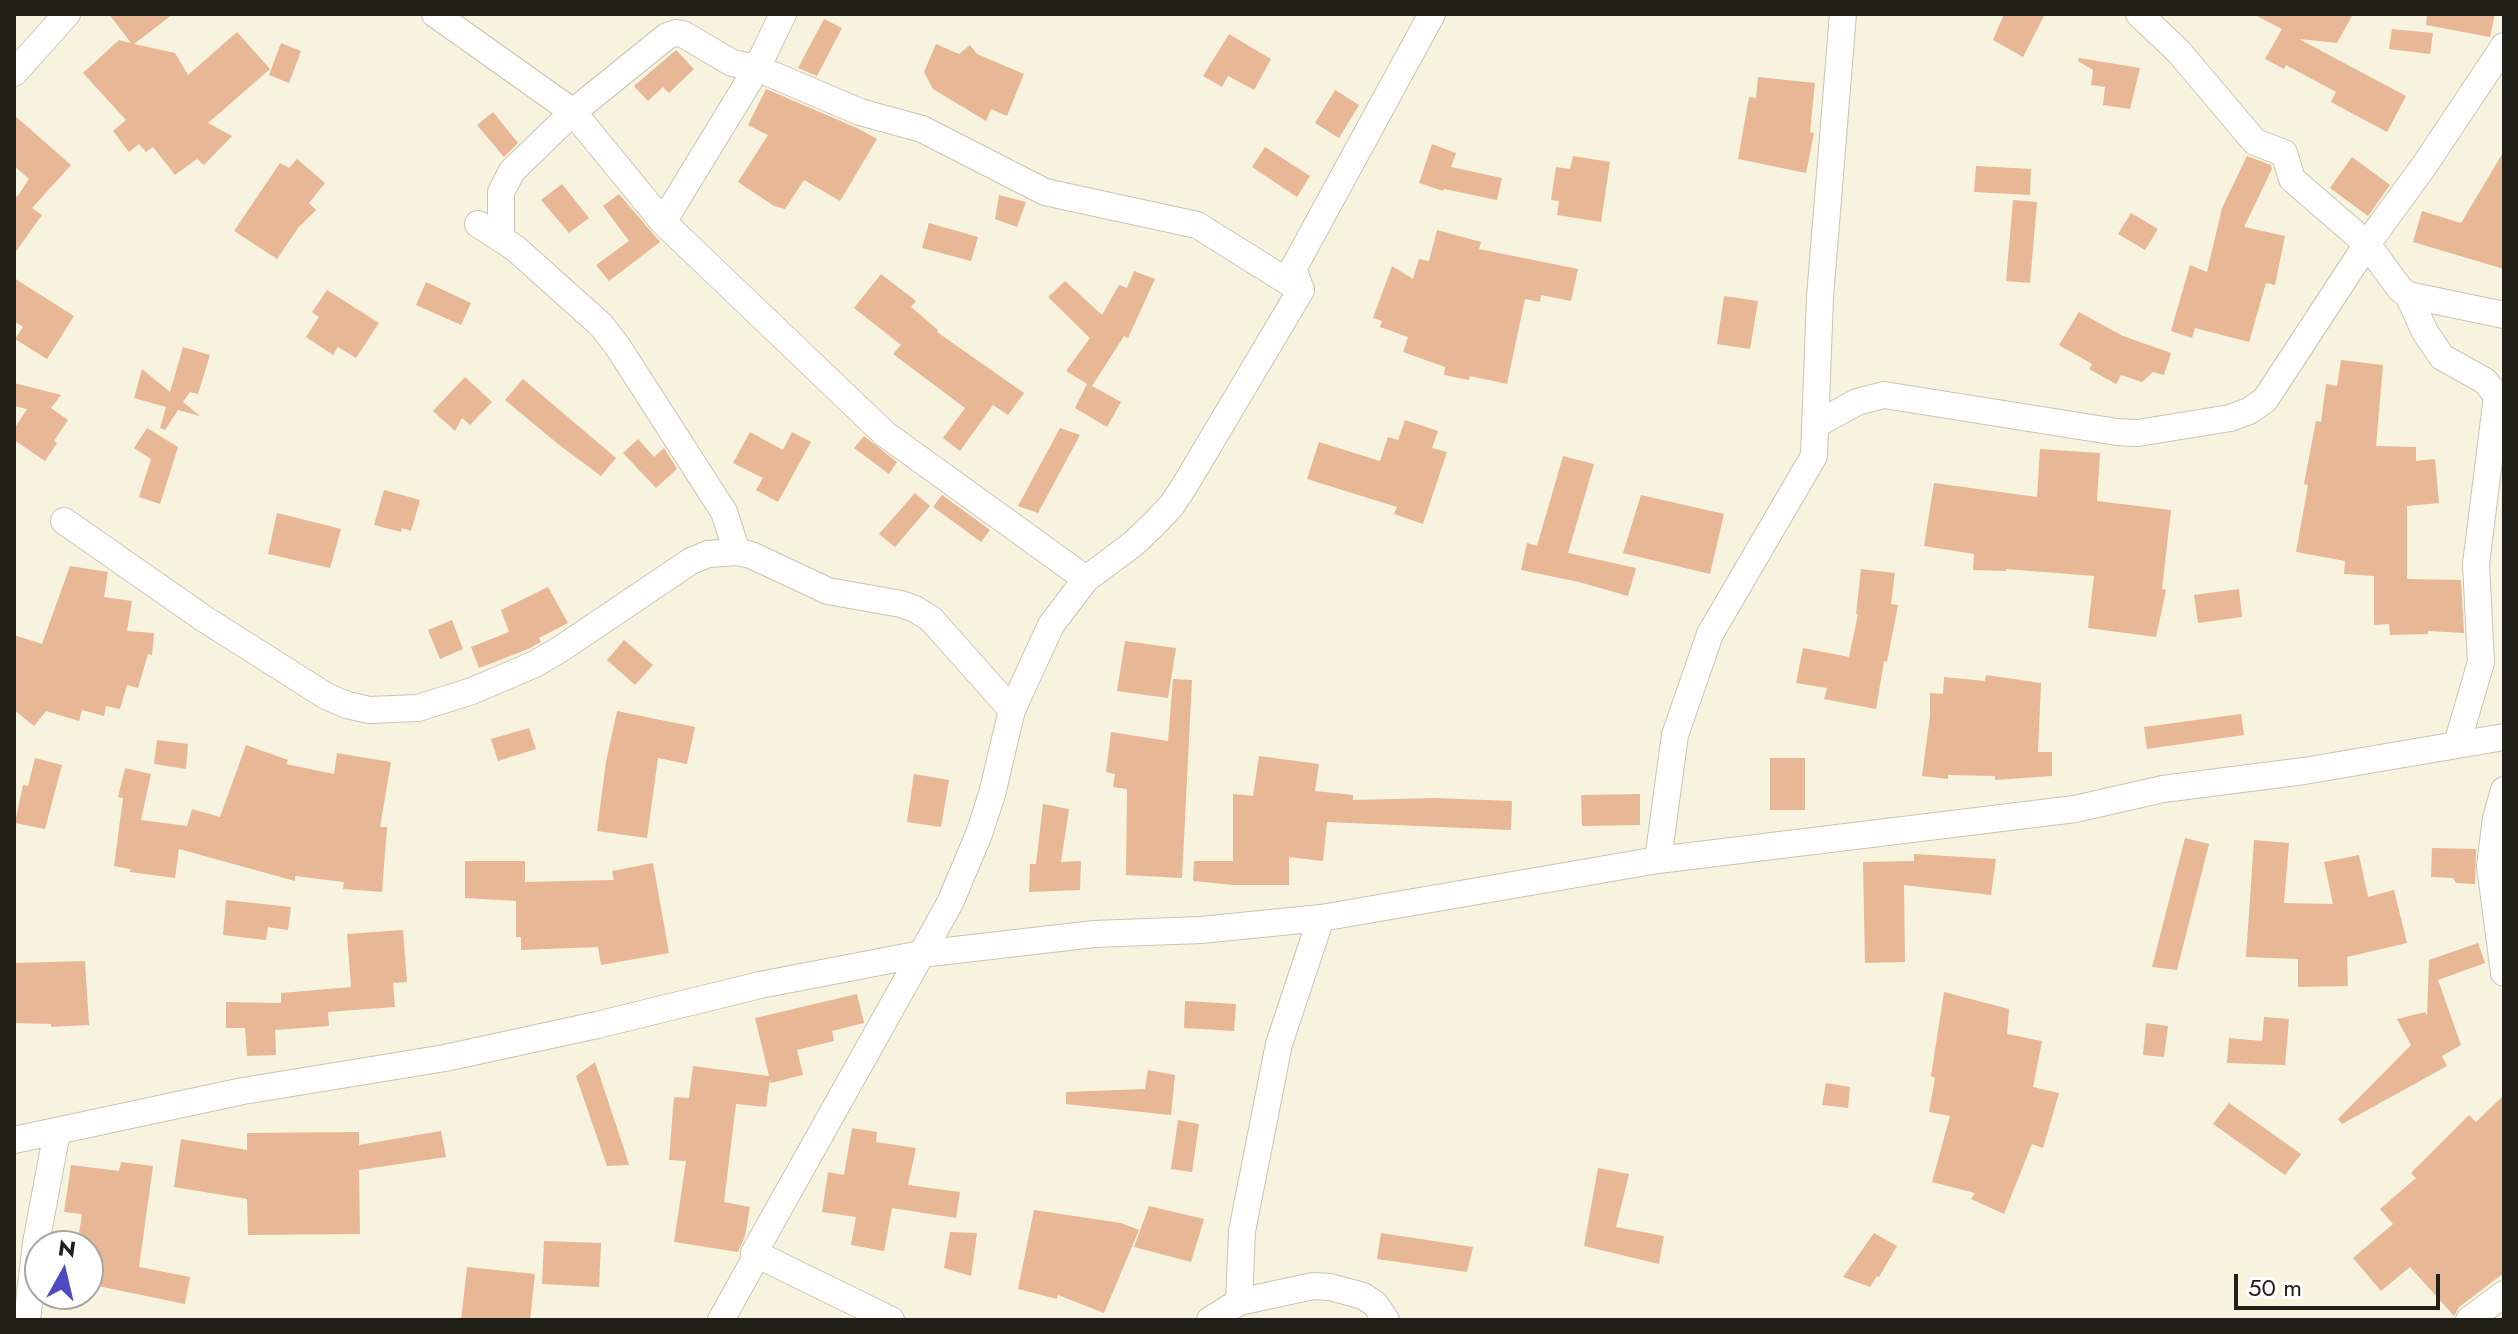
<!DOCTYPE html>
<style>
body{margin:0}
#map{position:relative;width:2518px;height:1334px;overflow:hidden;background:#f7f3df;font-family:Jost,sans-serif}
canvas{display:block}
.frame{position:absolute;inset:0;border:16px solid #212018;pointer-events:none}
.north{position:absolute;left:24px;top:1230px;width:80px;height:80px;box-sizing:border-box;background:#fff;border:2px solid #a6a6a3;border-radius:50%;rotate:8deg;font-size:22px;font-weight:700;line-height:32px;text-align:center;color:#212018}
.north::after{content:'';display:block;margin:auto;width:28px;height:36px;background:#4f4ac1;clip-path:polygon(50% 0,100% 100%,50% 72%,0 100%)}
.scale{position:absolute;left:2234px;top:1274px;width:206px;height:36px;box-sizing:border-box;border:4px solid #212018;border-top:0;padding-left:10px;font-size:24px;line-height:28px;white-space:nowrap;color:#212018;-webkit-text-stroke:6px #fff;paint-order:stroke}
</style>
<div id="map">
<canvas width="2518" height="1334"></canvas>
<div class="frame"></div>
<div class="north">N</div>
<div class="scale">50 m</div>
</div>
<script>
const context = document.querySelector('canvas').getContext('2d');
context.lineJoin = 'round';
function fill(path, color) { context.fillStyle = color; context.fill(path, 'evenodd'); }
const shape = rows => new Path2D(rows.map(r => 'M' + r).join(''));
function trace(path, color, width, dash) { context.strokeStyle = color; context.lineWidth = width; context.lineCap = dash ? 'butt' : 'round'; context.setLineDash(dash || []); context.stroke(path); }
fill(shape([
 [109,14,173,14,134,44,175,53,188,75,237,32,270,69,208,123,232,136,204,165,197,159,175,175,153,147,146,152,139,144,129,152,113,131,126,120,83,73,119,40,131,43],
 [2004,14,2045,14,2023,57,1993,40],
 [2253,14,2353,14,2337,43,2299,39,2406,96,2387,132,2331,102,2336,92,2286,65,2284,69,2265,59,2282,29],
 [2427,14,2495,14,2490,37,2426,25],
 [824,19,842,28,817,76,798,68],
 [2392,29,2433,33,2430,54,2389,49],
 [1229,34,1271,59,1254,90,1228,76,1222,87,1203,76],
 [281,43,301,51,289,83,269,75],
 [936,44,959,54,970,45,977,54,1024,74,1007,116,991,109,986,121,933,89,924,72],
 [676,50,694,69,669,93,663,87,648,101,634,86],
 [2079,58,2140,68,2130,109,2103,105,2105,87,2091,85,2093,70,2078,61],
 [1758,77,1815,83,1810,132,1814,133,1806,173,1738,159,1749,97,1756,98],
 [766,89,857,128,877,139,840,201,804,180,785,209,774,206,738,182,768,135,748,125],
 [1335,90,1359,105,1339,138,1315,123],
 [493,112,518,143,504,157,477,125],
 [14,115,71,165,32,208,42,215,14,254,14,195,17,197,29,179,14,166],
 [1432,144,1456,153,1451,167,1502,178,1497,200,1444,189,1443,191,1419,183],
 [1265,147,1310,176,1297,197,1252,167],
 [2504,151,2504,269,2413,242,2422,211,2461,223],
 [1573,156,1610,162,1601,222,1557,215,1559,201,1551,200,1556,167,1570,169],
 [2247,156,2271,165,2272,169,2244,227,2285,236,2275,285,2266,283,2249,342,2195,328,2192,338,2171,331,2190,265,2207,272,2222,208],
 [2352,157,2390,185,2368,216,2330,188],
 [297,159,325,183,309,203,316,210,298,228,277,259,234,231,280,163,289,168],
 [1976,166,2031,169,2030,195,1974,192],
 [562,184,589,218,569,233,541,200],
 [619,194,660,242,609,281,596,265,629,241,603,206],
 [999,195,1026,202,1017,227,995,219],
 [2013,200,2037,202,2030,283,2006,281],
 [2131,213,2158,229,2145,250,2118,234],
 [929,223,978,237,971,261,922,248],
 [1437,230,1481,242,1479,249,1578,269,1571,301,1541,295,1540,302,1525,299,1507,384,1470,376,1469,380,1444,375,1445,367,1403,352,1408,337,1380,327,1382,321,1373,318,1392,266,1413,279,1419,259,1429,261],
 [1134,271,1155,279,1128,338,1124,336,1092,386,1121,402,1107,427,1075,408,1087,384,1066,371,1090,338,1048,297,1065,281,1102,315,1119,285,1127,288],
 [881,274,916,301,911,307,938,330,937,332,1024,393,1008,415,993,405,960,451,943,438,965,408,893,354,901,345,854,308],
 [14,278,74,316,47,359,15,339,23,327,14,321],
 [426,282,471,303,461,325,416,305],
 [327,290,379,323,356,358,338,347,333,355,306,337,319,317,312,312],
 [1724,296,1758,301,1750,349,1717,344],
 [2079,312,2123,336,2171,353,2164,375,2153,372,2142,382,2121,375,2116,384,2089,369,2092,364,2059,345],
 [183,347,210,355,198,394,190,392,183,402,200,416,178,410,165,430,160,428,166,407,134,398,142,369,170,392],
 [2341,360,2383,365,2376,446,2416,447,2416,461,2435,459,2439,503,2407,506,2407,579,2461,580,2464,633,2428,631,2428,634,2390,635,2389,624,2374,625,2374,576,2344,574,2345,561,2296,552,2308,485,2304,484,2316,421,2321,422,2326,384,2337,386],
 [465,377,492,402,470,425,462,418,455,431,433,411],
 [523,379,616,458,601,476,558,444,505,400],
 [14,383,61,395,51,408,68,420,54,441,57,443,45,461,14,440,14,429,27,409,14,406],
 [1405,420,1438,431,1432,448,1447,452,1423,524,1394,514,1397,507,1307,479,1319,442,1380,461,1388,437,1398,440],
 [147,428,178,447,160,504,139,497,151,459,134,448],
 [1060,428,1080,435,1038,513,1018,506],
 [750,432,783,450,792,432,811,442,778,502,756,490,763,478,733,463],
 [864,436,897,462,889,474,854,448],
 [638,439,654,457,664,448,677,469,656,488,623,453],
 [2040,449,2100,453,2097,501,2171,510,2162,589,2166,590,2156,637,2088,628,2094,576,2006,569,2006,571,1973,570,1974,554,1924,546,1934,483,2037,497],
 [1563,456,1594,464,1568,553,1636,568,1628,596,1579,582,1521,570,1527,543,1537,546],
 [384,490,420,500,411,531,402,528,401,532,374,525],
 [915,493,930,506,895,547,879,534],
 [942,495,990,530,981,542,933,507],
 [1641,495,1724,514,1710,574,1623,553],
 [277,513,341,529,330,568,268,554],
 [70,566,108,572,104,597,132,601,127,631,154,633,152,655,148,654,138,688,127,685,120,709,106,706,104,716,82,710,79,721,46,711,34,726,14,710,14,635,42,644],
 [1861,569,1895,573,1891,604,1898,605,1887,662,1884,661,1876,709,1824,699,1827,688,1796,683,1803,648,1849,657,1858,614,1856,614],
 [548,587,568,623,539,638,541,642,528,649,479,668,471,647,509,632,501,610],
 [2239,589,2242,617,2198,623,2194,595],
 [452,620,463,649,440,659,428,630],
 [624,640,653,665,635,685,607,660],
 [1125,641,1176,648,1168,698,1117,691],
 [1986,675,2041,683,2038,752,2052,752,2052,776,1995,780,1995,776,1948,775,1948,779,1922,776,1930,716,1930,693,1943,694,1944,677,1985,681],
 [1173,679,1192,680,1182,878,1126,875,1127,789,1113,787,1115,774,1106,772,1111,732,1168,741],
 [617,711,695,727,687,764,658,758,647,838,597,831,606,762],
 [2241,714,2244,735,2147,749,2144,727],
 [529,728,536,749,498,761,491,739],
 [157,740,188,744,186,769,154,764],
 [246,745,288,760,286,764,334,774,337,753,391,762,380,827,387,827,382,892,343,889,344,882,295,876,295,881,179,849,175,878,130,872,131,863,130,869,114,866,123,798,118,797,125,768,151,774,141,820,187,826,192,809,220,817],
 [1259,756,1319,764,1315,791,1353,795,1353,800,1435,798,1512,801,1511,830,1327,822,1323,861,1289,857,1289,885,1233,885,1193,881,1194,861,1233,861,1233,794,1253,796],
 [35,758,62,765,45,829,15,823,23,785,28,786],
 [1770,758,1805,758,1805,810,1770,810],
 [914,774,949,780,941,827,907,822],
 [1640,794,1640,825,1582,826,1581,795],
 [1043,804,1069,809,1061,862,1081,861,1080,890,1029,892,1030,864,1036,864],
 [2185,838,2209,844,2177,970,2152,967],
 [2254,840,2289,843,2284,903,2333,904,2324,862,2359,855,2368,897,2394,890,2407,943,2347,957,2348,986,2298,987,2298,959,2246,957],
 [2432,848,2476,849,2475,884,2456,883,2453,878,2431,877],
 [1914,854,1996,859,1991,895,1904,885,1905,962,1865,963,1863,862,1914,861],
 [465,861,525,861,525,882,614,880,612,871,653,863,669,953,601,965,598,947,521,950,521,937,516,937,516,901,465,898],
 [226,900,291,907,288,930,268,927,266,940,223,935],
 [403,930,407,982,393,983,395,1007,328,1012,329,1026,275,1030,276,1055,247,1056,245,1028,226,1028,226,1002,281,1003,281,993,351,987,347,934],
 [2478,943,2485,963,2438,980,2461,1045,2442,1056,2447,1066,2342,1124,2338,1119,2411,1045,2397,1019,2425,1012,2427,1016,2429,960],
 [85,961,89,1025,51,1027,51,1024,14,1023,14,963],
 [1944,992,2009,1009,2007,1034,2042,1041,2033,1087,2059,1093,2043,1148,2032,1144,2004,1214,1971,1199,1975,1193,1932,1182,1950,1116,1929,1112,1935,1078,1931,1076],
 [857,994,864,1023,832,1031,834,1041,797,1050,803,1075,771,1083,770,1079,766,1107,736,1104,724,1202,750,1207,745,1236,738,1252,674,1242,686,1161,669,1160,674,1097,689,1098,693,1066,769,1076,755,1018],
 [1185,1001,1236,1004,1234,1031,1184,1028],
 [2264,1017,2289,1019,2285,1065,2227,1063,2229,1038,2262,1041],
 [2146,1023,2168,1026,2164,1057,2143,1055],
 [595,1062,623,1146,629,1165,607,1166,576,1076],
 [1148,1070,1175,1075,1171,1115,1066,1104,1066,1092,1145,1089],
 [1826,1083,1850,1087,1848,1108,1822,1105],
 [2504,1095,2504,1273,2459,1307,2454,1316,2410,1267,2381,1291,2353,1258,2393,1224,2380,1209,2416,1178,2411,1173,2469,1115,2476,1122],
 [2229,1103,2301,1154,2285,1175,2213,1124],
 [1178,1120,1199,1124,1192,1172,1171,1169],
 [852,1128,877,1132,876,1142,916,1148,908,1185,960,1192,956,1218,892,1208,884,1251,851,1245,856,1217,822,1212,828,1172,844,1175],
 [441,1131,446,1157,359,1170,360,1234,248,1235,247,1199,174,1187,181,1139,247,1150,247,1133,359,1132,359,1145],
 [121,1162,153,1166,139,1267,190,1277,185,1304,88,1284,88,1246,77,1246,82,1214,64,1212,71,1165,119,1171],
 [1598,1168,1629,1174,1616,1227,1664,1236,1659,1264,1584,1246],
 [1149,1206,1204,1219,1191,1262,1134,1247],
 [1034,1210,1121,1223,1139,1230,1104,1313,1058,1295,1057,1299,1018,1289],
 [950,1232,977,1233,971,1276,944,1268],
 [1381,1233,1473,1247,1467,1272,1377,1259],
 [1874,1233,1897,1246,1879,1277,1877,1276,1870,1287,1843,1277],
 [544,1241,601,1243,599,1287,542,1284],
 [467,1267,535,1274,530,1320,461,1320]
]), '#e8b795');
const street = shape([
 [435,14,573,112,663,222,885,434,1086,579],
 [2139,14,2179,52,2255,142,2284,153,2292,179,2367,244,2400,289,2408,295,2504,315],
 [14,73,67,14],
 [663,222,757,68,783,14],
 [478,224,515,248,601,325,618,347,724,512,737,552],
 [501,237,501,192,512,171,573,112,667,36,676,33,683,34,732,63,757,68,860,112,922,129,1045,192,1197,225,1301,290],
 [2408,295,2425,332,2442,357,2485,381,2497,396,2476,564,2481,662,2457,744],
 [1815,425,1857,402,1884,395,2117,432,2138,433,2230,418,2249,411,2265,400,2367,244,2424,166,2504,46],
 [64,521,203,618,326,696,347,705,369,710,418,708,472,691,535,664,559,650,691,561,708,554,737,552,751,555,828,591,901,604,915,609,931,619,1012,710],
 [2504,790,2496,818,2490,866,2504,973],
 [1658,860,1675,735,1710,634,1814,456,1820,297,1843,14],
 [14,1140,243,1091,445,1058,597,1025,760,985,921,954,1094,934,1201,930,1321,918,1658,860,2075,809,2163,789,2304,771,2504,737],
 [754,1253,891,1320],
 [1239,1302,1242,1231,1279,1044,1321,918],
 [27,1320,36,1243,57,1132],
 [721,1320,756,1257,754,1253,950,903,979,834,992,794,1012,710,1051,625,1086,579,1133,544,1154,524,1172,505,1185,485,1301,290,1293,269,1432,14],
 [1210,1320,1239,1302,1313,1286,1330,1287,1363,1296,1375,1304,1386,1320],
 [2469,1320,2504,1294]
]);
trace(street, '#c9c5b2', 28);
trace(street, '#fff', 26);
</script>
